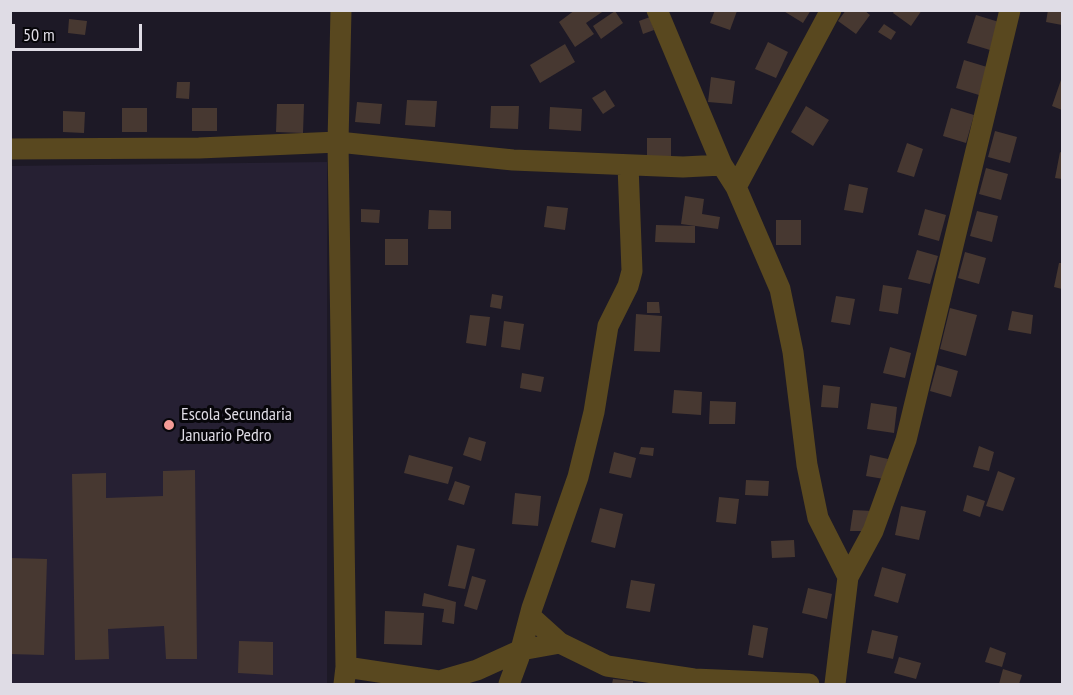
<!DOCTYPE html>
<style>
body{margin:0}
#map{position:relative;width:1073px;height:695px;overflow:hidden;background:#1d1926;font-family:"PT Sans Narrow",sans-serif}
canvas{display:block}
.frame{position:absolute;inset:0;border:12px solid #dfdce5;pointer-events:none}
.scale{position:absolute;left:12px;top:24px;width:130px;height:27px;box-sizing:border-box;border:3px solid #dfdce5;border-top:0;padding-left:8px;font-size:18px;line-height:21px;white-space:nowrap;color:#dfdce5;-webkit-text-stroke:4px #07060a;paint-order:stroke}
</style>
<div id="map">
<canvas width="1073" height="695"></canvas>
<div class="frame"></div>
<div class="scale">50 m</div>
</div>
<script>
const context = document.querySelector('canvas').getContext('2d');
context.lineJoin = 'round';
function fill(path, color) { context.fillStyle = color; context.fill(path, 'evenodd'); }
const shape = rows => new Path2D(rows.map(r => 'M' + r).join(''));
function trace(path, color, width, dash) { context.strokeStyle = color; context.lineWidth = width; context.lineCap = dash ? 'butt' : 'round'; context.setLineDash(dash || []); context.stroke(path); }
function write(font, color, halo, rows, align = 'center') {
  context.font = font + ' "PT Sans Narrow",sans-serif'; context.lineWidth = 6; context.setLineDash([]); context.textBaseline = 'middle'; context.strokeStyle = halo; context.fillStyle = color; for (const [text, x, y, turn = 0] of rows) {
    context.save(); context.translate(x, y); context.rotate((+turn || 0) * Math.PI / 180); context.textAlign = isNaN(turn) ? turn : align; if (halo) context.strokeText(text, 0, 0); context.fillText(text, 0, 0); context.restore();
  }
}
fill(shape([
 [327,162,327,684,11,684,10,166]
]), '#262033');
fill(shape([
 [575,10,605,10,586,23,594,34,575,47,559,22],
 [715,10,737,11,730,30,710,23],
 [782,10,811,10,803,23],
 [846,10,864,10,870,15,856,34,838,21],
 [895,10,922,10,911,26,893,13],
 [1048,10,1062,10,1062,25,1046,22],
 [615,11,623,23,601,39,593,26],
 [976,15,999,22,990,50,967,43],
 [650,17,654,30,643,34,639,21],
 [69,19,87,21,85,35,68,33],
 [884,24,896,32,891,40,878,32],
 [768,42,788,52,776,78,755,69],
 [565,44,575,62,540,83,530,65],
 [964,60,987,67,979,95,956,88],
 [711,77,735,81,732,104,708,102],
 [1062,77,1062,110,1052,106],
 [177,82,190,82,189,99,176,98],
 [605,90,615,106,603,114,592,98],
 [407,100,437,101,435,127,405,125],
 [357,102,382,104,380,124,355,122],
 [277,104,304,104,303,133,276,132],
 [491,106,519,106,518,129,490,128],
 [806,106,829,120,813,146,791,132],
 [550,107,582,109,581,131,549,129],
 [122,108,147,108,147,132,122,132],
 [192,108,217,108,217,131,192,131],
 [951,108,974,115,966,143,943,136],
 [63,111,85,112,84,133,63,132],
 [995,131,1017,137,1010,163,988,157],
 [647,138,671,138,671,158,647,158],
 [907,143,923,149,914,177,897,172],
 [1060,152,1062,153,1062,179,1055,178],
 [986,168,1008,174,1001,200,979,194],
 [849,184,868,188,863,213,844,210],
 [685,196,704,199,702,214,720,217,718,229,681,224],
 [547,206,568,208,565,230,544,227],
 [361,209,380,210,379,223,361,222],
 [925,209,946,215,939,241,918,235],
 [429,210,451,211,451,229,428,229],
 [977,211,998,216,992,242,970,236],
 [776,220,801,220,801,245,776,245],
 [656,225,695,226,695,243,655,242],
 [385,239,408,239,408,265,385,265],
 [917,250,938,256,930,284,908,279],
 [965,252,986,258,979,284,958,278],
 [1059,263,1062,263,1062,289,1054,287],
 [883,285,902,288,898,314,879,311],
 [492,294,503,296,501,309,490,307],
 [836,296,855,299,850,325,831,322],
 [647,302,659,302,660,313,647,313],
 [950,308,977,315,966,356,940,349],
 [1012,311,1033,315,1031,334,1008,330],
 [636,314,662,316,660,352,634,351],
 [470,315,490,317,486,346,466,343],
 [504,321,524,324,520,350,501,347],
 [890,347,911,353,905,378,883,373],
 [937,365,958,371,951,397,930,391],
 [522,373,544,377,541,392,520,388],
 [823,385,840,387,838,408,821,407],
 [674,390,702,392,701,415,672,413],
 [710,401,736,402,735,424,709,424],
 [871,403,897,407,894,433,867,429],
 [469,437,486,442,481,461,463,455],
 [979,446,994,452,989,471,973,467],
 [641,447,654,448,653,456,639,454],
 [614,452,636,458,631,478,609,473],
 [409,455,453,467,448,484,404,473],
 [870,455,888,459,884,479,866,476],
 [195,470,197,659,166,659,164,626,108,629,109,659,75,660,72,474,106,473,106,498,163,496,163,471],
 [998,471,1015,478,1003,511,986,506],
 [746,480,769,481,768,496,745,495],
 [455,481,470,486,464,505,448,500],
 [515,493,541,496,538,526,512,524],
 [967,495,985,501,980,517,963,511],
 [719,497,739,499,736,524,716,522],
 [901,506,926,511,919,540,895,535],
 [600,508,623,514,615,548,591,542],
 [853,510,872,511,873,531,850,531],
 [794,540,795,557,772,558,771,541],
 [457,545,475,549,465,589,448,586],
 [10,558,47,559,44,655,10,654],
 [882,567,906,574,898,603,874,596],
 [472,576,486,580,477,610,464,606],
 [631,580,655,584,650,612,626,608],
 [808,588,832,594,827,619,802,613],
 [424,593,456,602,454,624,442,622,444,609,422,606],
 [385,611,424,613,422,645,384,644],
 [753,625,768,628,763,658,748,655],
 [872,630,898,636,893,659,867,653],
 [239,641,273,642,273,675,238,673],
 [990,647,1006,653,1002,667,985,662],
 [899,657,921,663,916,679,894,673],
 [1003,669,1022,675,1019,684,999,684],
 [613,679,633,681,633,684,612,684]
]), '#473831');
trace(shape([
 [341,10,338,142,346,667,344,684],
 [657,10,722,165,736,187,780,289,793,352,807,465,818,518,848,577,835,684],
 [10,149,199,148,338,142,513,160,683,167,722,165],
 [736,187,831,10],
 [848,577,873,531,906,440,1010,10],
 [530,616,560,643,607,666,694,679,809,684],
 [346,667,439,681,477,670,521,650,560,643],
 [509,684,519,657,532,608,578,477,594,412,608,326,628,286,632,271,628,165]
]), '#59481f', 21);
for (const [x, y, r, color] of [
 [169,425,6,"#f59b97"]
]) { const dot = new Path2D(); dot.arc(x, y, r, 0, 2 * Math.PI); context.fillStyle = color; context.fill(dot); trace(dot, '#07060a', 2); }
write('18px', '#dfdce5', '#07060a', [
 ["Escola Secundaria",181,415],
 ["Januario Pedro",181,436]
], 'left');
</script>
